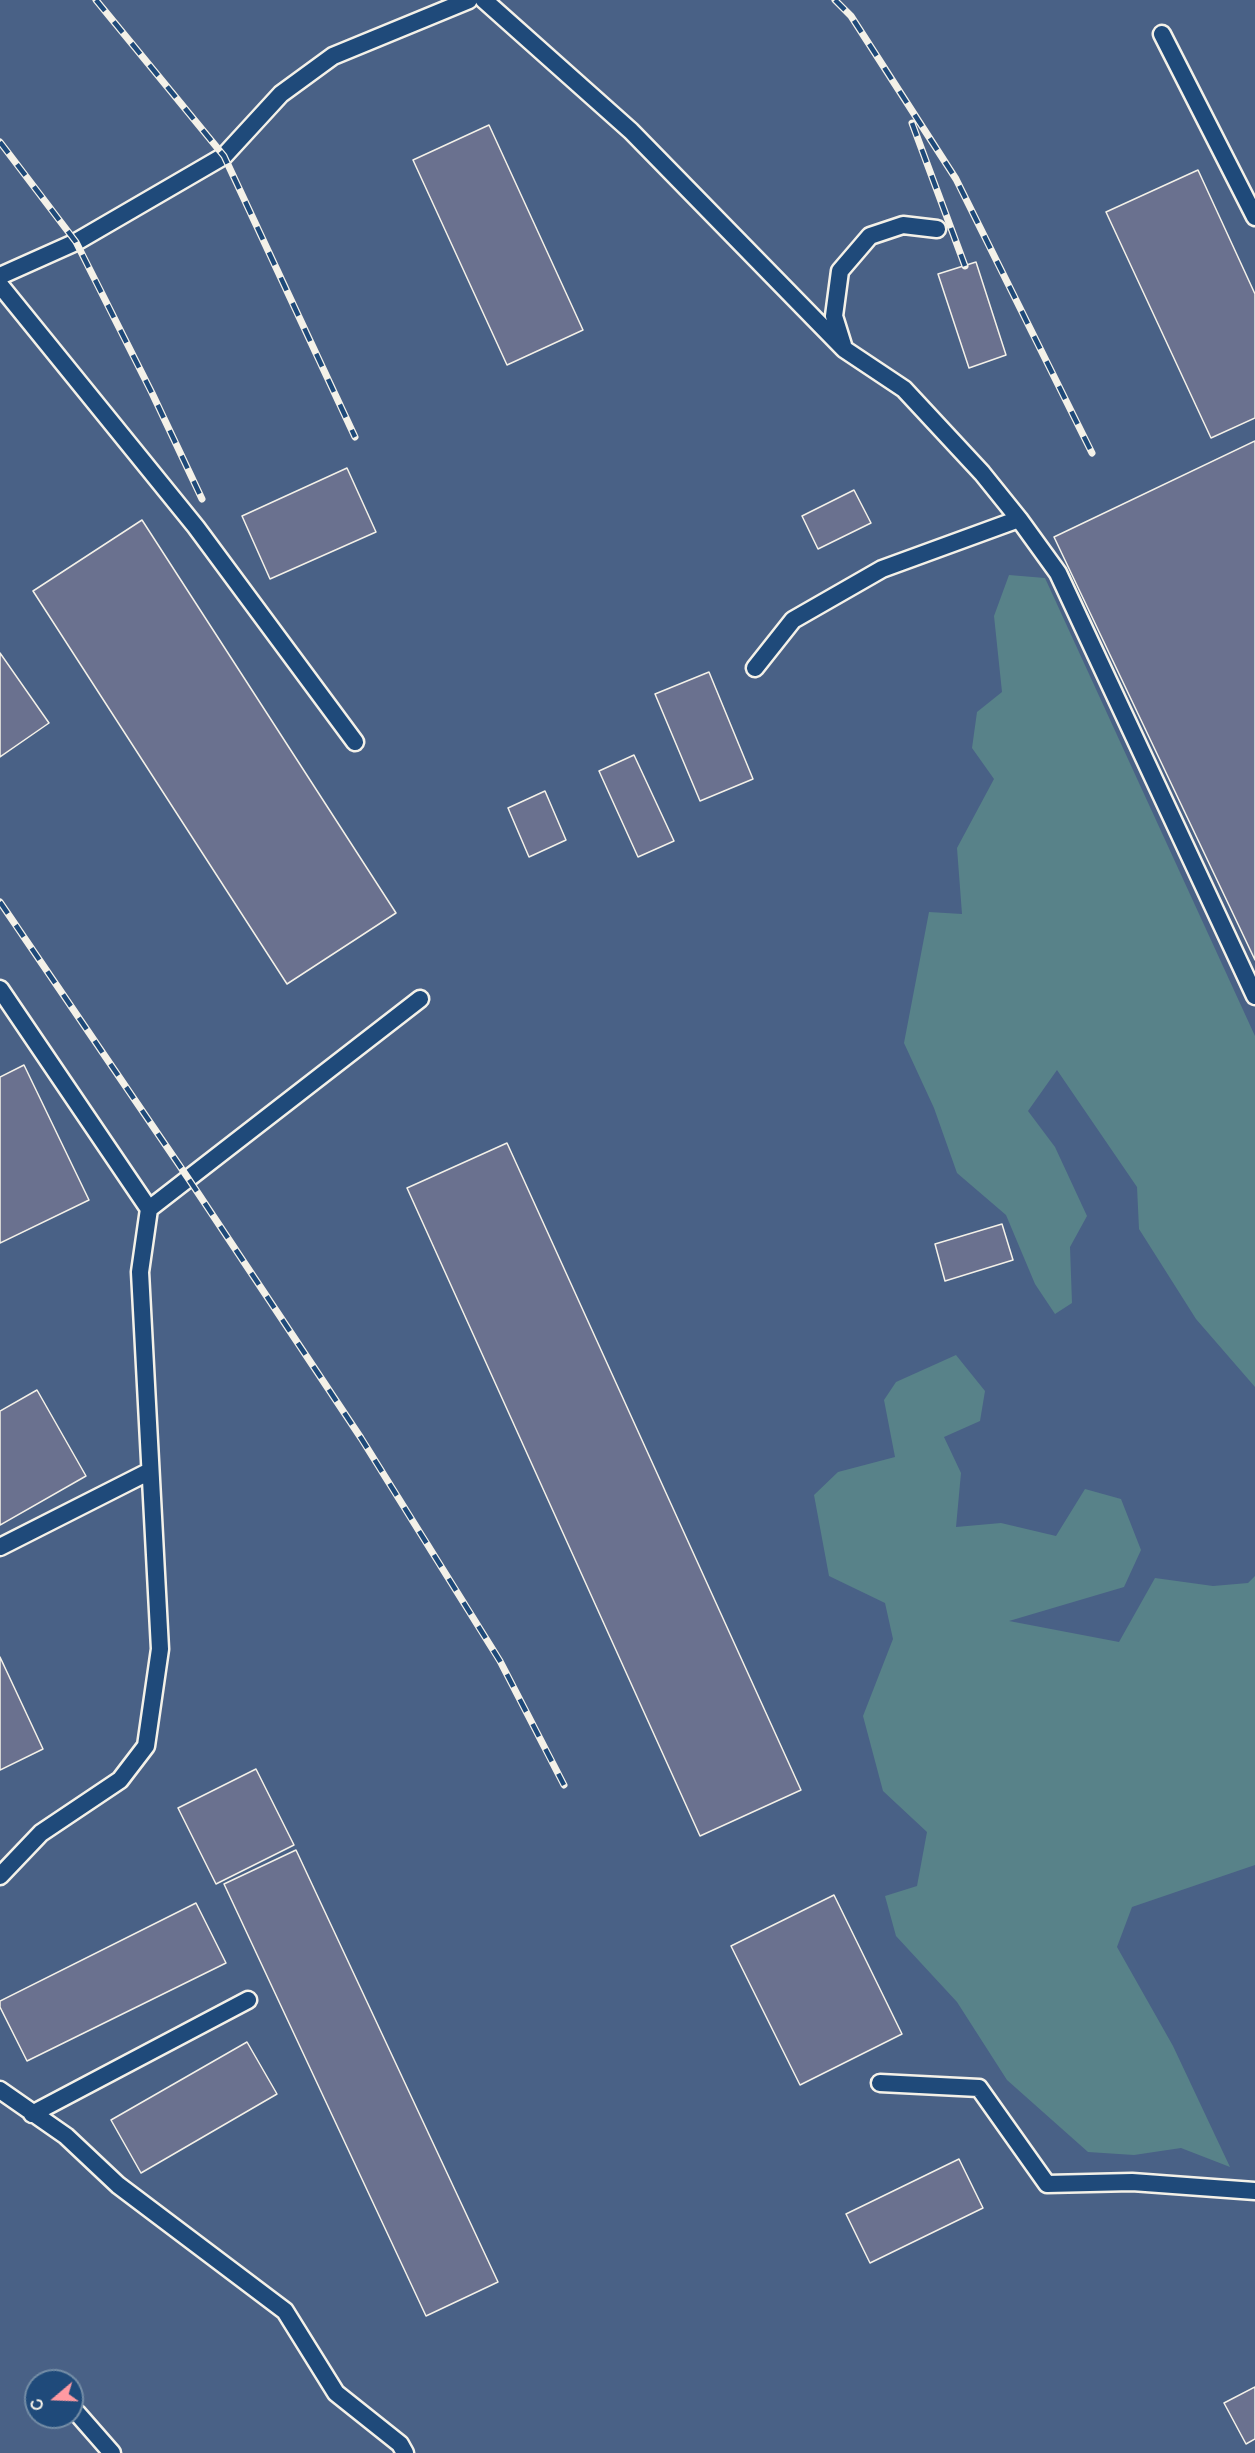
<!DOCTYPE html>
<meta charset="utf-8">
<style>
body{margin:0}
#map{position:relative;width:1255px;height:2453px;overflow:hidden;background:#365680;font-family:"Balsamiq Sans",sans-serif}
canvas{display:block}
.north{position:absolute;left:24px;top:2369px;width:60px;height:60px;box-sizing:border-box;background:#1f4a7a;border:2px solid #748da6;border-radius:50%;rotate:251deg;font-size:16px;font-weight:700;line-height:24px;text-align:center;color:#f4f1e8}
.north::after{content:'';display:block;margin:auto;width:21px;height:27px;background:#ff9aa2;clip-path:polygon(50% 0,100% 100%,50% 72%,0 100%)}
</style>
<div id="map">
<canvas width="1255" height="2453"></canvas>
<div class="north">С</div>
</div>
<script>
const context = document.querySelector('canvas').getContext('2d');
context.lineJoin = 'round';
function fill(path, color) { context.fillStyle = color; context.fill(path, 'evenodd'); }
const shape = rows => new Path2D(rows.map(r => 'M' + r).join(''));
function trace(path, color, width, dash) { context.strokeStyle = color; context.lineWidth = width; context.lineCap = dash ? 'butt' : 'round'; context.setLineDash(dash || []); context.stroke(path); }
fill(shape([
 [0,0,1255,0,1255,2453,0,2453],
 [36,2381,72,2381,72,2417,36,2417]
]), '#496186');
fill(shape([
 [1009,575,1045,578,1255,1036,1255,1387,1196,1319,1139,1229,1137,1187,1057,1070,1028,1111,1055,1147,1087,1216,1070,1247,1072,1303,1055,1314,1035,1284,1006,1215,957,1173,934,1108,904,1043,929,912,962,914,957,848,994,779,972,748,977,712,1002,692,994,616],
 [956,1355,985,1391,980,1421,944,1437,961,1473,956,1527,1001,1523,1056,1536,1085,1489,1121,1499,1141,1550,1124,1587,1009,1621,1119,1642,1155,1578,1213,1586,1248,1583,1255,1576,1255,1865,1132,1907,1117,1947,1173,2046,1230,2167,1181,2148,1134,2155,1088,2152,1007,2080,957,2002,896,1936,885,1896,917,1886,927,1832,883,1791,863,1716,893,1639,885,1603,829,1576,814,1495,838,1472,895,1457,884,1400,896,1382]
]), '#588289');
const building = shape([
 [489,125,583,330,507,365,413,160,489,125],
 [1198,170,1255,294,1255,418,1211,438,1106,212,1198,170],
 [976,262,1006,355,969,368,938,274,976,262],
 [1255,441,1255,960,1054,537,1255,441],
 [347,468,376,532,270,579,242,516,347,468],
 [854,490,871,523,818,549,802,516,854,490],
 [142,520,396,913,287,984,33,591,142,520],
 [0,653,49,723,0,757,0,653],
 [709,672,753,779,700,801,655,694,709,672],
 [634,755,674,841,638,857,599,771,634,755],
 [545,791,566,840,529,857,508,808,545,791],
 [24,1065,89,1200,0,1243,0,1077,24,1065],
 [507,1143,801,1790,700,1836,407,1188,507,1143],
 [1002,1224,1013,1260,945,1281,935,1244,1002,1224],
 [37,1390,86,1476,0,1525,0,1411,37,1390],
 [0,1657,43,1749,0,1770,0,1657],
 [256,1769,294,1845,216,1884,178,1808,256,1769],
 [296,1850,498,2282,426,2316,224,1884,296,1850],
 [834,1895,902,2034,800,2085,731,1946,834,1895],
 [196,1903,226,1963,27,2061,0,2007,0,2001,196,1903],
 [247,2042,277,2094,141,2173,111,2120,247,2042],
 [959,2159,983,2208,870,2263,846,2214,959,2159],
 [1255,2387,1255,2439,1246,2444,1224,2403,1255,2387]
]);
fill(building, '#6a718f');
trace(building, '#f4f1e8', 1.5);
const service = shape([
 [484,0,631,131,844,349,904,389,982,473,1019,519,1058,573,1255,996],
 [1162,34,1255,217],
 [0,276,76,242,224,156,281,94,333,56,469,0],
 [0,285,196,527,355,742],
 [843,345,834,316,840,271,870,236,903,225,937,229],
 [755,668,793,620,882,569,1019,519],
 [0,989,149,1209,140,1272,160,1649,146,1746,120,1780,41,1833,0,1876],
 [149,1209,420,999],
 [0,1547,150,1471],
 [880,2083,979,2088,1047,2184,1132,2182,1255,2191],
 [0,2090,66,2136,118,2185,285,2311,336,2393,400,2444,405,2453],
 [32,2114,248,2000],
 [77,2413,112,2453]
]);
trace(service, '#f4f1e8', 21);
trace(service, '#1f4a7a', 16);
const rail = shape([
 [96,0,224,156,355,437],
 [835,0,851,16,956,179,1092,453],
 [912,123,965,266],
 [0,142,76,242,152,393,202,499],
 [0,902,188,1178,361,1438,500,1661,564,1785]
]);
trace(rail, '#f4f1e8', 7);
trace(rail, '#1f4a7a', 4.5, [14]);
</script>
